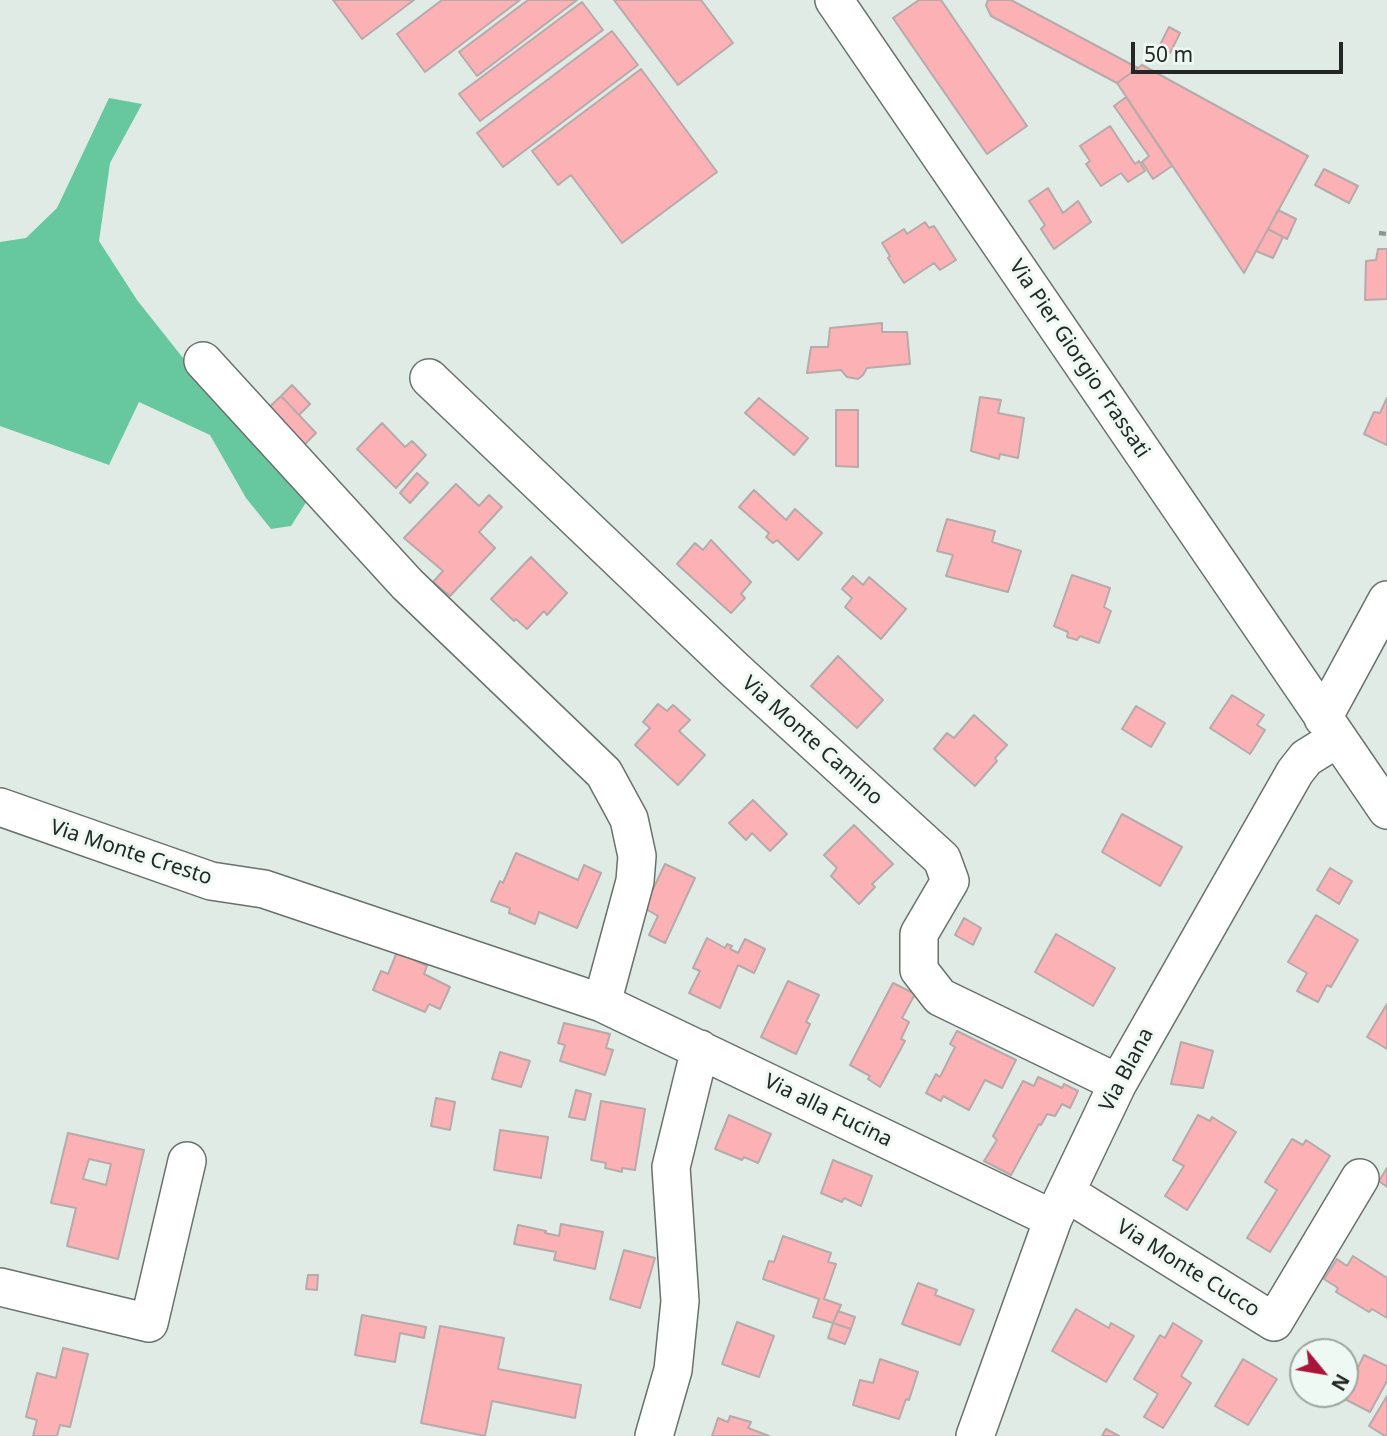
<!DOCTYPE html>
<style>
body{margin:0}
#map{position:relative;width:1387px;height:1436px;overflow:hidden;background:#e0ebe6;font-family:"Noto Sans",sans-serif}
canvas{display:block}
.north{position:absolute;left:1289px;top:1338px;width:70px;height:70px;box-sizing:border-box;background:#eef9f3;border:2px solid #9da5a1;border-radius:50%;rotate:120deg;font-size:19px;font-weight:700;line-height:28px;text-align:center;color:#232725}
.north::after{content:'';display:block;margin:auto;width:24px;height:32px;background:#ab1539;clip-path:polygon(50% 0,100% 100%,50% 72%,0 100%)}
.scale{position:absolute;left:1131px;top:42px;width:212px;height:32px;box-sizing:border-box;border:4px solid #232725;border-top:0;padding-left:9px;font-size:21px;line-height:24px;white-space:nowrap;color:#232725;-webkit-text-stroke:5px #eef9f3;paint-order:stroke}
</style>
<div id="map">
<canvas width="1387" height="1436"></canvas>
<div class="north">N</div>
<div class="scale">50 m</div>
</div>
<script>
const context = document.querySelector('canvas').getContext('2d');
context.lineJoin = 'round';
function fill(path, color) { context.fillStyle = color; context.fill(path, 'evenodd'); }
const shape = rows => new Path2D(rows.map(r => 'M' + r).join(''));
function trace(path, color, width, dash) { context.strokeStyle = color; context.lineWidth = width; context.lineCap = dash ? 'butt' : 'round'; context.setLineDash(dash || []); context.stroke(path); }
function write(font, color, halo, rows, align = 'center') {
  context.font = font + ' "Noto Sans",sans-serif'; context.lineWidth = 6; context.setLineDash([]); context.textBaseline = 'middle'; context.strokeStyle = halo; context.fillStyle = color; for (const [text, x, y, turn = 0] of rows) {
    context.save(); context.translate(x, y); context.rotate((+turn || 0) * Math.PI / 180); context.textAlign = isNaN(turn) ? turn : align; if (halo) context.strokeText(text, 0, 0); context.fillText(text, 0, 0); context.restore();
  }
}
fill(shape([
 [109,98,142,104,110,163,99,241,137,300,187,363,312,493,291,526,271,529,246,498,210,435,139,402,109,465,0,426,0,242,26,238,57,208]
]), '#67c8a0');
const building = shape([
 [333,0,414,0,362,39,333,0],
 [442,0,520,0,425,72,397,34,442,0],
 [528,0,577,0,477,76,459,52,528,0],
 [614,0,701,0,733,43,678,85,614,0],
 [919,0,941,0,1027,126,987,154,893,18,919,0],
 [988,0,1011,0,1138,68,1117,83,991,16,986,5,988,0],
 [582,2,603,30,480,121,459,94,582,2],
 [1169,27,1180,33,1170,53,1159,47,1169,27],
 [612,31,638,65,503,167,477,133,612,31],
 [1142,65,1308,156,1244,273,1117,83,1142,65],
 [641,69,717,172,622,243,571,175,558,185,532,151,641,69],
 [1126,97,1172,166,1153,179,1142,162,1149,156,1114,106,1126,97],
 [1110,126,1135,164,1139,161,1145,171,1128,182,1121,173,1101,186,1086,164,1090,161,1080,146,1110,126],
 [1324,169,1358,186,1349,203,1315,185,1324,169],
 [1048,188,1063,213,1078,201,1091,222,1054,249,1041,229,1045,225,1029,201,1048,188],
 [1278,210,1296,219,1287,239,1268,229,1278,210],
 [925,222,929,228,934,226,956,260,940,270,934,263,904,283,888,258,890,256,882,243,904,229,907,234,925,222],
 [1268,229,1283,237,1273,258,1256,251,1268,229],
 [1378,249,1387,249,1387,299,1365,300,1366,261,1376,260,1378,249],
 [882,323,882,332,907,332,910,364,867,368,863,375,858,379,847,377,841,370,807,373,811,347,828,347,830,328,882,323],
 [292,385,310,404,299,415,281,396,292,385],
 [281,396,316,433,299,450,263,413,281,396],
 [980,397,1001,400,998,413,1024,418,1018,458,1000,454,999,459,971,451,980,397],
 [759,398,808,438,794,455,745,413,759,398],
 [1387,398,1387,445,1364,434,1374,412,1380,413,1387,398],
 [836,410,858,410,858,467,836,466,836,410],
 [382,423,405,447,412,441,426,455,396,488,357,449,382,423],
 [417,473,428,483,410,503,400,493,417,473],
 [456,484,479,506,489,495,502,507,479,532,495,548,450,596,433,582,443,571,404,538,456,484],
 [754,490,786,520,795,509,822,533,798,560,777,540,773,543,766,537,769,533,739,507,754,490],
 [947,519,995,531,992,542,1021,551,1008,592,946,576,953,555,937,551,947,519],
 [711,540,751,582,741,594,745,598,731,613,677,564,695,543,703,550,711,540],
 [531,557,567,593,547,615,544,611,527,629,516,619,514,621,491,599,531,557],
 [1072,575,1110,588,1104,607,1111,611,1099,643,1080,636,1077,640,1067,637,1068,632,1054,626,1072,575],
 [853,576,863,585,869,577,906,609,881,639,845,607,852,598,842,589,853,576],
 [838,656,883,700,857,728,811,686,838,656],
 [1232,695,1264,715,1257,725,1265,730,1250,754,1210,728,1232,695],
 [658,704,667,711,673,705,690,720,679,731,705,755,678,785,635,745,650,728,643,722,658,704],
 [1136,706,1165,723,1151,747,1122,729,1136,706],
 [974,715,1007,745,995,758,997,761,975,786,934,749,947,733,954,738,974,715],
 [753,800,787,834,770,851,752,833,746,840,729,823,753,800],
 [1122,814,1182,847,1160,886,1102,852,1122,814],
 [854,825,893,864,872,884,875,887,859,904,831,876,837,868,824,855,854,825],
 [516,853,578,880,584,865,601,873,577,928,539,912,535,924,509,913,510,908,491,901,500,881,503,883,516,853],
 [665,864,695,878,665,943,649,935,658,916,644,908,665,864],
 [1330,868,1352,881,1339,904,1317,890,1330,868],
 [1316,915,1358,940,1331,987,1327,985,1318,1002,1297,991,1307,973,1288,962,1316,915],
 [964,918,981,928,973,945,955,935,964,918],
 [1056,934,1115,968,1093,1006,1035,972,1056,934],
 [707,938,725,948,727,944,732,946,730,949,738,953,745,939,765,949,754,973,738,965,720,1008,689,993,700,971,693,968,707,938],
 [397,952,427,966,424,974,450,987,440,1009,429,1004,425,1012,373,990,381,971,388,974,397,952],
 [788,981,819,995,806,1022,810,1024,796,1054,761,1037,788,981],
 [893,983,915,994,902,1018,909,1022,901,1039,905,1041,880,1087,868,1079,870,1076,850,1065,893,983],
 [1387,1004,1387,1049,1367,1037,1387,1004],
 [564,1023,610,1034,606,1048,613,1050,605,1075,560,1061,565,1045,558,1043,564,1023],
 [957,1031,1016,1060,1002,1088,985,1080,969,1110,943,1096,941,1101,926,1093,936,1074,940,1077,955,1047,950,1044,957,1031],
 [1181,1042,1213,1051,1203,1088,1171,1084,1181,1042],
 [500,1052,530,1061,521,1087,492,1079,500,1052],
 [1038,1077,1062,1088,1064,1084,1078,1091,1070,1108,1062,1104,1055,1116,1047,1114,1041,1125,1039,1124,1011,1175,984,1161,997,1140,993,1136,1023,1081,1034,1086,1038,1077],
 [576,1090,591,1094,585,1120,569,1117,576,1090],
 [436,1098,455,1102,450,1130,431,1126,436,1098],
 [601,1101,645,1109,635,1170,622,1168,622,1172,605,1168,606,1163,591,1160,601,1101],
 [729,1115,771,1134,758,1163,744,1157,742,1160,715,1149,729,1115],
 [1198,1115,1210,1121,1212,1117,1236,1132,1187,1210,1165,1196,1184,1166,1173,1160,1198,1115],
 [500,1130,548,1137,541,1178,494,1170,500,1130],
 [68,1133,144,1150,118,1259,67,1246,76,1208,51,1203,68,1133],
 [89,1159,111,1164,106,1185,83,1179,89,1159],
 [1292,1139,1303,1145,1306,1140,1330,1156,1270,1252,1247,1238,1277,1190,1265,1182,1292,1139],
 [833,1160,872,1176,861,1206,844,1198,842,1202,821,1193,833,1160],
 [1387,1168,1387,1187,1379,1181,1387,1168],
 [561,1224,603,1232,595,1269,554,1260,556,1252,514,1244,518,1225,546,1231,545,1233,559,1236,561,1224],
 [783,1236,831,1253,828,1262,836,1264,824,1299,841,1305,833,1323,813,1317,819,1299,763,1279,769,1261,774,1262,783,1236],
 [624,1250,655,1258,640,1308,610,1299,624,1250],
 [1353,1256,1387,1278,1387,1318,1372,1309,1369,1312,1336,1292,1338,1288,1324,1279,1337,1259,1347,1266,1353,1256],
 [308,1275,318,1275,317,1290,306,1289,308,1275],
 [918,1283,937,1290,935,1295,974,1310,960,1345,902,1324,918,1283],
 [1076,1309,1109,1328,1111,1323,1134,1336,1106,1382,1052,1351,1076,1309],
 [838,1311,855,1317,851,1329,833,1323,838,1311],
 [362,1315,426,1327,424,1338,400,1333,395,1362,355,1355,362,1315],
 [737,1322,774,1336,759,1377,722,1364,737,1322],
 [833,1323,851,1329,845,1344,828,1338,833,1323],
 [1173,1323,1202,1341,1181,1376,1191,1383,1163,1428,1144,1417,1158,1394,1134,1379,1160,1335,1165,1338,1173,1323],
 [440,1326,504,1338,498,1369,581,1385,575,1418,492,1401,485,1436,421,1423,440,1326],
 [63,1348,88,1354,70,1427,60,1425,57,1436,33,1436,37,1420,26,1417,37,1373,56,1378,63,1348],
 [1364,1355,1387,1366,1387,1381,1370,1412,1341,1397,1345,1394,1364,1355],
 [880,1359,918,1372,909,1400,906,1399,899,1419,853,1405,860,1380,873,1383,880,1359],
 [1243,1359,1277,1379,1248,1425,1215,1406,1243,1359],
 [1387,1396,1387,1436,1385,1436,1369,1426,1387,1396],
 [730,1416,751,1422,748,1428,769,1436,712,1436,718,1418,728,1422,730,1416],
 [1106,1429,1119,1436,1102,1436,1106,1429]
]);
fill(building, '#fcb1b4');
trace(building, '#b6aaaa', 2);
const minor = shape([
 [834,0,1387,810],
 [203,361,407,584,604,773,629,819,637,856,635,881,602,1003],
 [429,378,735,670,942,859,950,881,919,934,919,970,940,997,1118,1083],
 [1323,718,1387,600],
 [0,807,211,881,264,889,602,1003,1053,1219],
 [1067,1193,1274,1322,1360,1178],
 [0,1287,149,1323,187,1161],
 [654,1436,673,1370,680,1301,671,1167,700,1049],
 [975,1436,1053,1219,1118,1083,1295,772,1306,758,1338,738]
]);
trace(minor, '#68726d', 40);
trace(shape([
 [1379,233,1387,234]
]), '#8e9692', 4.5, [7, 3.5]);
trace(minor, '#fff', 37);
write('21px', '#232725', '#eef9f3', [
 ["Via Pier Giorgio Frassati",1079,359,56],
 ["Via Monte Camino",812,741,42],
 ["Via Monte Cresto",131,853,18],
 ["Via Blana",1127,1070,-62],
 ["Via alla Fucina",828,1111,26],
 ["Via Monte Cucco",1188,1269,32]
]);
</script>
